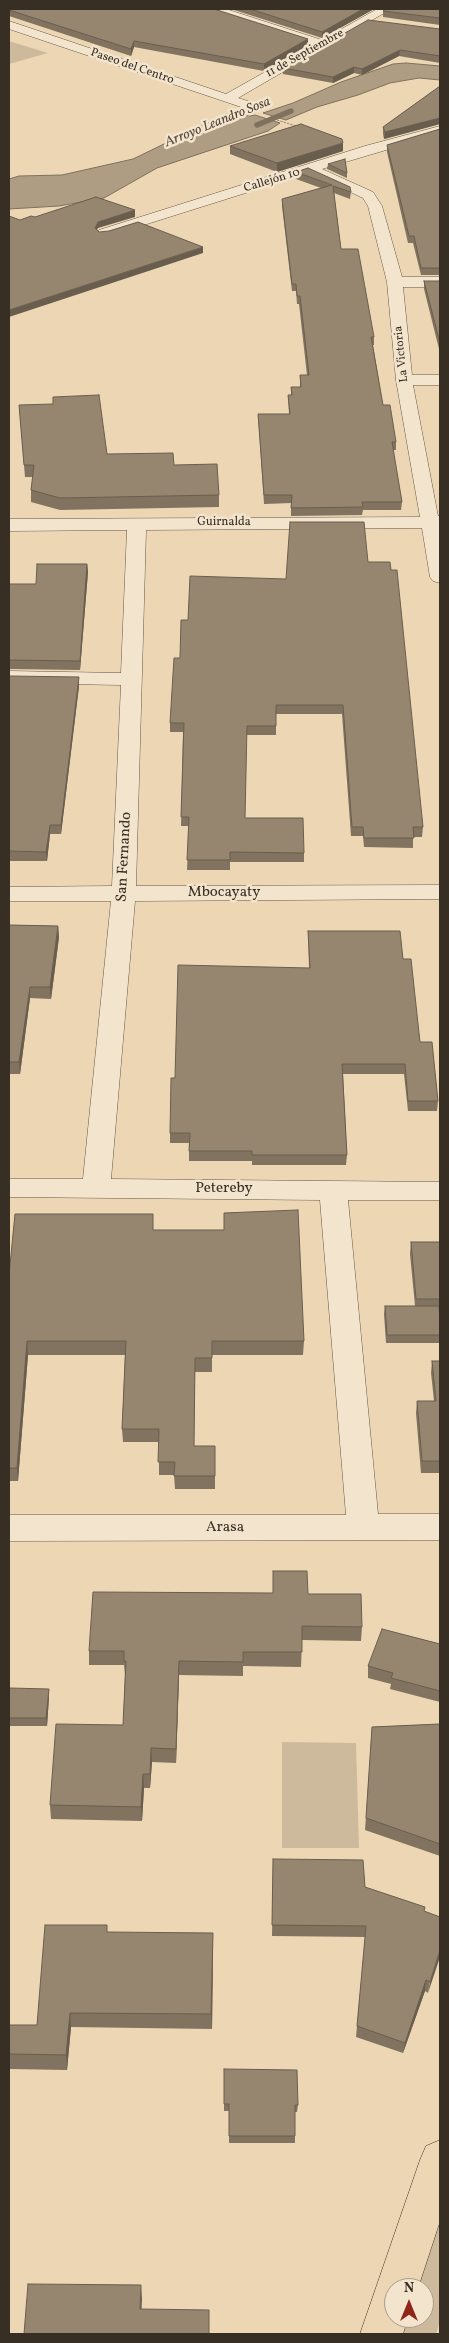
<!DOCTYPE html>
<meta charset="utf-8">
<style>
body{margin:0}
#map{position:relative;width:449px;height:2343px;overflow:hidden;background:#ecd6b4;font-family:Vollkorn,serif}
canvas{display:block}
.frame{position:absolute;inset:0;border:10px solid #382f24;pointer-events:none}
.north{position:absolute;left:384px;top:2278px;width:50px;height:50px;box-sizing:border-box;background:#f3e4ce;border:1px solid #a89c8a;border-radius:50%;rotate:0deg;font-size:14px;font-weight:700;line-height:20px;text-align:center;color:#382f24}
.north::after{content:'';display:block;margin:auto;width:18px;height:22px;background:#8f2418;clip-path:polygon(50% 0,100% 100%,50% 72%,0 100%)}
</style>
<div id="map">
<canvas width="449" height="2343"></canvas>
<div class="frame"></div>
<div class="north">N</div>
</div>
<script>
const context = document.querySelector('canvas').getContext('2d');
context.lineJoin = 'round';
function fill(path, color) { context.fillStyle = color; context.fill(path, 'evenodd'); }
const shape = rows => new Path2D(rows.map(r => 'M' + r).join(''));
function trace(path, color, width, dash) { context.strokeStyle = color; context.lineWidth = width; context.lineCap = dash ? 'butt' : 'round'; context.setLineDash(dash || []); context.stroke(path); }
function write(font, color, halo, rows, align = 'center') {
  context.font = font + ' Vollkorn,serif'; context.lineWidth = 5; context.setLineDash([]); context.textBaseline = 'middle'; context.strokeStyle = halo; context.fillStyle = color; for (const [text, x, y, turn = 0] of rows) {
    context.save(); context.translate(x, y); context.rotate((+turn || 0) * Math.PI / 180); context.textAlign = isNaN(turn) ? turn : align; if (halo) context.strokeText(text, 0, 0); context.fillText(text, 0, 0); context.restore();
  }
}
fill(shape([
 [9,41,48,53,9,64],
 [282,1742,356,1743,359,1848,282,1848],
 [440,2222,440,2321,436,2334,403,2334,409,2318,424,2318,424,2288,418,2288]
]), '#cdba9c');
const water = shape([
 [406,63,440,66,440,80,419,78,390,83,358,95,317,107,286,120,263,113,293,103,341,82,393,64,406,63],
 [238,113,250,116,255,115,280,123,268,131,157,168,104,198,59,206,9,209,9,179,19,176,62,175,133,159,226,114,238,113]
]);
fill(water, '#af9d83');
trace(water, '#7f715d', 1);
trace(shape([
 [257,125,291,111]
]), '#7f715d', 5.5);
const minor = shape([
 [209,9,226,9,322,40,377,9,391,9,238,98,261,105,263,108,256,112,9,29,9,21,226,94,313,45,211,12,209,9],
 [440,126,440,134,322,169,373,192,382,206,402,277,440,277,440,287,403,287,412,375,440,375,440,385,413,385,438,516,440,516,440,583,433,581,430,577,422,528,146,530,136,886,440,885,440,899,135,901,111,1179,440,1182,440,1200,348,1200,378,1514,440,1514,440,1540,9,1541,9,1515,346,1515,320,1200,9,1197,9,1179,83,1179,111,901,9,901,9,887,112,886,121,685,9,683,9,671,121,673,127,530,9,531,9,519,420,517,396,380,387,282,368,206,363,198,309,173,109,236,99,236,97,233,99,230,365,146,440,126]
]);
const major = shape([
 [440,2140,440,2221,418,2288,394,2288,394,2318,408,2318,403,2334,360,2334,420,2160,426,2146,440,2140]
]);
trace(minor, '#655948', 1);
trace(major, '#382f24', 1);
trace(shape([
 [277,120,299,127]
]), '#382f24', 1, [0.5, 1]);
fill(minor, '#f3e4ce');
fill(major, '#ecd6b4');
fill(shape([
 [9,9,308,39,308,45,264,71,134,47,131,56,9,16],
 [231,9,374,9,322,38],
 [440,9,440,25,383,17,383,11],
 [440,30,440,63,399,56,362,75,354,73,333,83,283,74,283,68],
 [440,86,440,125,440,124,384,139,383,134,383,127],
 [440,129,440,275,421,275,413,243,408,243,387,152,387,145],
 [230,146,343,151,277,172,230,154],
 [328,164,347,173,347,178,327,169],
 [296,172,351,192,350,199,334,193,341,249,374,337,374,345,373,345,383,405,396,442,396,450,393,450,402,502,401,510,363,510,362,515,291,516,291,503,264,504,258,414,289,414,288,395,291,395,291,387,300,387,300,375,307,375,299,304,297,304,296,291,292,291,282,206,282,199,321,188,296,179],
 [424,281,440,281,440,353,424,289],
 [19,405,107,454,174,465,219,495,219,507,60,510,31,502,31,490,33,477,25,477],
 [368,562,423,827,422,837,413,837,413,848,364,847,363,836,351,836,342,714,276,714,276,735,246,735,245,818,304,853,304,862,230,862,230,870,187,870,189,826,181,826,183,732,170,732,170,723,180,658,188,620,286,579],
 [87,564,88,572,80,670,9,669,9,584,36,584],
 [9,676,79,686,61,834,50,834,47,861,9,861],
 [9,925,58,926,59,937,51,999,30,998,20,1074,9,1074],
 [308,931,403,959,420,1042,438,1101,437,1111,408,1111,404,1074,343,1074,347,1155,346,1165,252,1165,252,1161,189,1161,189,1143,170,1143,170,1133,175,1078,309,968],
 [154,1230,304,1341,303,1355,212,1355,212,1372,195,1372,194,1446,215,1446,215,1489,175,1489,174,1475,159,1475,159,1442,123,1442,122,1429,125,1355,28,1355,18,1481,9,1481,9,1275],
 [411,1242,440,1242,440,1310,439,1310,440,1323,440,1343,386,1343,384,1314,385,1306,415,1306,410,1254],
 [432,1361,440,1361,440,1473,421,1473,416,1413,417,1401,434,1401,431,1373],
 [308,1594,362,1627,361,1641,302,1640,301,1667,243,1666,243,1676,179,1675,176,1763,152,1762,150,1788,144,1788,142,1821,51,1819,50,1805,123,1725,125,1675,124,1665,89,1665,89,1651],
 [440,1644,440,1702,390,1689,391,1684,368,1678,368,1666],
 [9,1688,49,1697,47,1726,9,1726],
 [440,1724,440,1856,365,1830,372,1727],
 [273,1859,365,1887,425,1912,440,1917,428,1993,425,1991,403,2053,356,2037,365,1937,272,1936],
 [107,1932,213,1948,212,2029,71,2027,67,2070,9,2069,9,2025,37,2025],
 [224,2069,298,2105,297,2112,295,2112,295,2143,229,2143,229,2111,224,2111]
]), '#81735f');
fill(shape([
 [363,9,374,9,322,38,322,32],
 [308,39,308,45,264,71,264,64],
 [134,41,134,47,131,56,131,49],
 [400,50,399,56,362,75,362,69],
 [354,67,354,73,333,83,333,77],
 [440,117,440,124,384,139,385,132],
 [343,143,343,151,277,172,277,163],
 [135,210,135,217,98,228,95,234,95,228,98,222],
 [203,247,203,253,9,317,9,310],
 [87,564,88,572,80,670,80,661],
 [79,677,79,686,61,834,61,825],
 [50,825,50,834,47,861,46,852],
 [58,926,59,937,51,999,50,987],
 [30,987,30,998,20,1074,19,1062],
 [27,1341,28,1355,18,1481,17,1468],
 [179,1661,179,1675,176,1763,176,1749],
 [49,1689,49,1697,47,1726,46,1718],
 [151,1748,152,1762,150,1788,150,1774],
 [143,1774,144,1788,142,1821,141,1807],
 [213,1933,213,1948,212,2029,211,2014],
 [440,1950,440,1957,428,1993,430,1982],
 [426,1980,425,1991,403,2053,405,2043],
 [70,2013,71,2027,67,2070,66,2055],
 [141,2285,142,2299,141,2322,140,2309]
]), '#695e4e');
const building = shape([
 [9,9,214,9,308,39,264,64,134,41,131,49,9,10,9,9],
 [250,9,363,9,322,32,250,9],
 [386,9,440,9,440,18,383,11,386,9],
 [368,20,440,29,440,56,400,50,362,69,354,67,333,77,283,68,368,20],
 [440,86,440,118,385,132,383,127,440,86],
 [301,124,342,139,343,143,277,163,230,146,301,124],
 [440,129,440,268,421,268,414,236,409,236,387,145,440,129],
 [345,159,347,173,328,164,345,159],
 [308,168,350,187,351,192,333,186,341,249,358,249,374,337,371,337,383,405,390,405,396,442,392,442,402,502,362,502,363,507,291,508,292,495,264,495,258,414,290,414,288,395,292,395,291,387,301,387,300,375,309,375,300,296,297,296,296,284,292,284,282,199,332,185,296,172,308,168],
 [96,197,135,210,98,222,95,228,99,232,109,231,138,222,203,247,9,310,9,216,20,220,31,216,35,217,96,197],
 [424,281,440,281,440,343,424,281],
 [99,395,107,454,173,453,174,465,217,464,219,495,60,498,31,490,34,465,24,465,19,405,53,404,53,397,99,395],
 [290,522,364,522,368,562,390,562,391,570,397,570,423,827,413,827,414,838,364,838,363,827,352,827,343,705,276,705,276,726,247,726,245,818,303,818,304,853,230,852,230,860,187,860,189,817,181,817,184,723,170,723,174,658,180,658,181,620,188,620,190,576,286,579,290,522],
 [37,564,87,564,80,661,9,660,9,584,36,584,37,564],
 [9,676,79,677,61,825,50,825,46,852,9,851,9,676],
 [9,925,58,926,50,987,30,987,19,1062,9,1062,9,925],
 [308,931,400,931,403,959,411,959,420,1042,432,1042,438,1101,408,1101,405,1064,342,1064,347,1155,252,1155,252,1151,189,1151,190,1133,170,1133,171,1078,175,1078,178,965,310,968,308,931],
 [298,1210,304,1341,212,1341,212,1358,195,1358,194,1446,215,1446,215,1476,174,1476,175,1462,158,1462,159,1429,122,1429,126,1341,27,1341,17,1468,9,1468,9,1275,15,1214,153,1214,153,1230,224,1230,224,1213,298,1210],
 [411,1242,440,1242,440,1299,416,1299,411,1242],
 [385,1306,439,1306,440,1323,440,1335,387,1335,385,1306],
 [432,1361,440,1361,440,1461,422,1461,417,1401,436,1401,432,1361],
 [273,1571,307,1571,308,1594,361,1594,362,1627,302,1626,302,1652,243,1652,243,1662,179,1661,176,1749,151,1748,150,1774,143,1774,141,1807,50,1805,56,1724,123,1725,126,1661,124,1661,124,1651,89,1651,93,1592,273,1593,273,1571],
 [382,1629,440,1644,440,1691,391,1678,393,1673,368,1666,382,1629],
 [9,1688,49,1689,46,1718,9,1718,9,1688],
 [440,1724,440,1844,366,1818,372,1727,440,1724],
 [273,1859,363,1860,365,1887,425,1907,424,1911,440,1917,440,1950,430,1982,426,1980,405,2043,357,2026,366,1926,272,1925,273,1859],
 [45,1925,107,1925,107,1932,213,1933,211,2014,70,2013,66,2055,9,2054,9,2025,37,2025,45,1925],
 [224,2069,297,2070,298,2105,295,2105,295,2136,229,2136,229,2104,224,2104,224,2069],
 [28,2284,141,2285,140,2309,209,2310,209,2334,24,2334,28,2284]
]);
fill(building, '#96866f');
trace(building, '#695e4e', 1);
write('12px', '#382f24', '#f3e4ce', [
 ["11 de Septiembre",305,54,-29],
 ["Paseo del Centro",132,67,19],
 ["Callejón 10",272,181,-17],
 ["La Victoria",402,354,-96],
 ["Guirnalda",224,523]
]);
write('italic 14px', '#564a3c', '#f3e4ce', [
 ["Arroyo Leandro Sosa",218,123,-22]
]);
write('15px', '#382f24', '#f3e4ce', [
 ["San Fernando",125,857,-87],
 ["Mbocayaty",224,893],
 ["Petereby",224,1189],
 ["Arasa",225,1528]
]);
</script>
